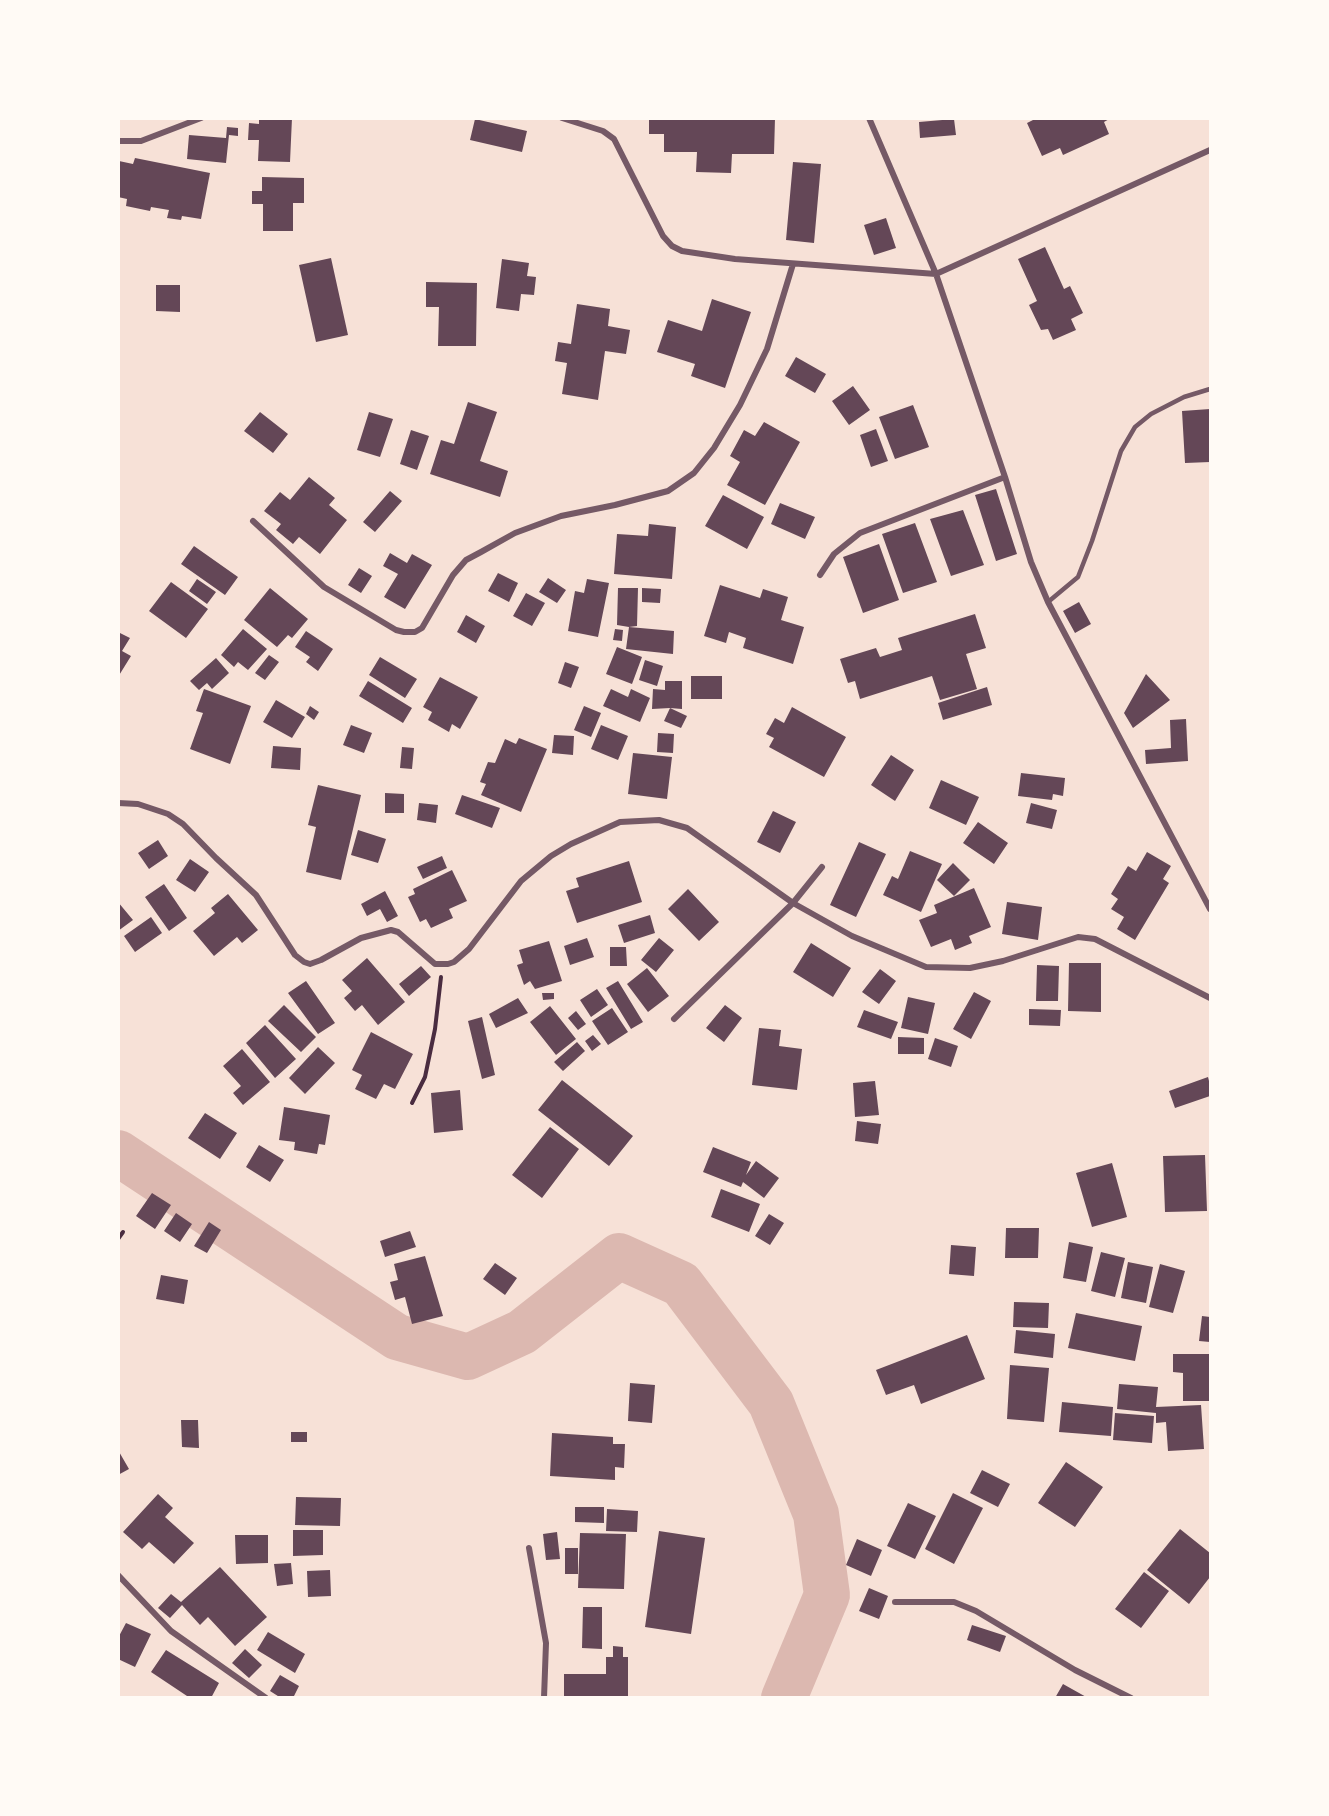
<!DOCTYPE html>
<style>
body{margin:0}
#map{position:relative;width:1329px;height:1816px;overflow:hidden;background:#f7e1d7;font-family:Jost,sans-serif}
canvas{display:block}
.frame{position:absolute;inset:0;border:120px solid #fffaf5;pointer-events:none}
</style>
<div id="map">
<canvas width="1329" height="1816"></canvas>
<div class="frame"></div>
</div>
<script>
const context = document.querySelector('canvas').getContext('2d');
context.lineJoin = 'round';
const shape = rows => new Path2D(rows.map(r => 'M' + r).join(''));
function trace(path, color, width, dash) { context.strokeStyle = color; context.lineWidth = width; context.lineCap = dash ? 'butt' : 'round'; context.setLineDash(dash || []); context.stroke(path); }
function fill(path, color) { context.fillStyle = color; context.fill(path, 'evenodd'); }
trace(shape([
 [118,1153,397,1337,468,1357,522,1332,619,1256,681,1284,771,1403,816,1514,827,1595,784,1698]
]), '#dcb8b0', 46);
fill(shape([
 [259,118,292,118,290,162,258,161,259,140,248,140,249,123,259,124],
 [649,118,775,118,774,154,732,154,731,173,696,172,697,152,664,152,664,134,649,134],
 [1037,118,1111,118,1104,122,1109,134,1063,155,1060,148,1042,156,1027,123],
 [475,119,527,131,522,152,470,140],
 [954,119,956,135,920,138,919,122],
 [227,127,238,128,238,136,229,135,226,163,187,159,189,135,226,138],
 [135,158,210,173,201,219,182,216,181,220,167,218,169,210,151,207,150,211,126,206,127,199,118,197,118,165,119,161,133,164],
 [793,162,821,164,814,243,786,240],
 [262,177,304,178,304,203,293,203,293,231,263,231,263,204,252,204,252,191,262,191],
 [886,218,896,248,874,255,864,225],
 [1045,247,1064,289,1070,286,1083,313,1071,319,1076,330,1053,340,1048,329,1041,330,1029,305,1037,301,1018,259],
 [331,258,348,335,316,342,299,265],
 [502,259,529,263,527,276,536,277,534,295,521,294,519,311,496,308],
 [426,282,477,283,476,346,438,346,439,307,426,307],
 [156,285,180,285,180,312,156,311],
 [712,299,751,312,725,388,691,376,695,364,657,352,668,320,702,331],
 [577,304,610,309,608,326,630,330,626,354,605,351,598,400,562,394,567,363,555,361,558,342,571,344],
 [796,357,826,374,815,393,785,376],
 [853,386,870,410,849,425,832,401],
 [468,402,497,412,480,461,508,471,500,497,430,474,441,440,454,444],
 [913,405,929,447,895,459,879,417],
 [1210,409,1210,462,1185,463,1182,411],
 [260,412,288,434,273,453,244,431],
 [369,412,393,419,380,457,357,450],
 [764,422,800,442,765,505,727,485,740,462,730,456,744,430,755,436],
 [876,429,888,461,871,467,860,435],
 [411,430,429,436,417,470,400,464],
 [309,477,335,498,329,505,347,520,320,554,299,537,293,544,276,530,281,524,264,511,280,492,290,500],
 [996,489,1017,554,996,561,975,495],
 [390,491,402,501,375,532,363,522],
 [723,495,764,517,747,549,705,526],
 [780,503,815,517,805,539,771,524],
 [963,510,984,565,951,576,930,519],
 [915,523,937,582,903,593,882,534],
 [649,524,676,527,672,579,614,574,617,534,648,536],
 [879,544,899,600,863,613,843,557],
 [194,546,238,577,225,595,181,564],
 [390,553,407,563,412,554,432,565,405,609,384,597,398,574,383,566],
 [359,568,372,576,361,593,348,585],
 [498,573,518,583,509,602,488,591],
 [548,578,566,590,557,603,539,592],
 [197,579,216,592,207,604,189,591],
 [587,579,609,583,598,637,568,631,575,591,584,593],
 [171,582,208,609,186,638,149,611],
 [720,585,760,598,763,589,788,597,781,620,804,627,793,664,743,648,746,638,729,632,726,643,704,636],
 [270,588,308,619,292,638,288,635,277,647,244,620],
 [618,588,638,588,637,626,629,627,617,625],
 [642,588,661,589,660,603,642,602],
 [526,593,545,603,532,626,513,616],
 [1079,602,1091,624,1075,633,1063,611],
 [975,614,986,648,966,654,977,689,940,700,932,676,860,699,855,681,848,683,840,659,876,648,880,657,902,650,898,638],
 [466,615,485,626,476,643,457,632],
 [629,627,674,631,673,654,626,649],
 [243,629,267,649,248,670,238,662,234,667,221,655],
 [615,629,623,630,622,641,613,640],
 [306,631,333,649,318,671,306,662,310,657,295,647],
 [118,632,130,638,122,651,131,656,118,677],
 [617,647,642,657,632,684,606,674],
 [269,655,279,662,265,680,255,673],
 [380,657,417,679,405,698,369,675],
 [216,658,229,673,212,689,207,683,199,690,190,681],
 [645,660,663,666,657,686,639,680],
 [565,662,579,667,571,688,558,683],
 [1146,674,1170,700,1133,728,1124,713],
 [691,676,722,676,722,699,691,699],
 [440,677,478,697,460,729,452,724,449,732,428,720,432,712,423,707],
 [368,681,412,708,403,723,359,696],
 [665,681,682,681,682,709,670,708,687,716,681,728,664,721,670,708,652,709,653,689,665,690],
 [987,687,992,705,943,720,938,703],
 [204,689,251,706,230,764,190,749,203,713,196,711],
 [611,689,628,697,631,689,650,698,640,722,603,706],
 [276,700,305,717,292,738,263,722],
 [310,706,319,712,314,720,306,714],
 [584,706,601,713,591,737,574,730],
 [792,707,846,737,824,777,769,747,774,738,766,734,775,718,784,723],
 [1186,719,1188,761,1146,764,1145,750,1171,748,1170,720],
 [351,725,372,733,364,753,343,745],
 [601,725,628,736,618,760,591,749],
 [658,733,674,734,673,753,657,752],
 [554,735,574,736,573,755,552,753],
 [519,738,547,749,521,812,481,795,486,784,480,782,488,762,495,763,505,739,516,744],
 [273,746,301,748,300,770,271,768],
 [402,747,414,748,412,769,400,768],
 [633,753,672,757,667,799,628,794],
 [891,755,914,770,895,801,871,785],
 [1021,773,1065,778,1063,796,1053,794,1052,800,1018,796],
 [941,780,979,797,966,825,929,808],
 [318,785,361,795,341,880,306,872,316,827,308,825],
 [385,793,404,794,404,813,385,813],
 [462,795,500,808,492,828,455,814],
 [419,803,438,805,436,823,417,820],
 [1031,803,1057,810,1052,829,1026,823],
 [773,811,796,822,780,853,757,842],
 [978,822,1008,843,994,864,963,843],
 [358,830,386,839,378,863,351,855],
 [158,840,168,856,149,869,138,853],
 [859,842,886,854,856,917,830,905],
 [910,851,942,864,921,912,883,895,892,876,898,879],
 [1147,852,1171,866,1163,879,1169,883,1135,940,1117,929,1124,917,1111,909,1118,899,1111,894,1128,866,1136,871],
 [442,856,447,868,423,879,417,867],
 [190,859,209,872,195,892,176,880],
 [629,861,642,902,577,923,566,891,579,887,576,878],
 [953,863,970,880,954,896,937,880],
 [452,870,467,901,449,909,453,918,431,928,426,919,420,922,408,897,415,894,413,889],
 [164,884,187,918,169,931,145,897],
 [974,888,991,927,969,936,972,943,955,950,951,939,931,947,919,920,937,913,934,905],
 [688,889,719,922,699,941,668,909],
 [385,891,398,916,387,922,380,909,367,916,361,904],
 [228,894,258,930,242,943,237,937,214,956,193,931,215,913,211,908],
 [118,902,133,920,118,931],
 [1007,902,1042,907,1038,940,1002,934],
 [650,915,655,933,624,943,618,925],
 [151,917,162,933,135,952,124,936],
 [587,938,594,957,570,965,564,946],
 [659,938,674,950,656,972,641,960],
 [549,941,562,981,535,989,530,981,524,985,517,965,523,963,519,950],
 [811,943,851,968,833,997,793,972],
 [610,947,626,947,627,966,610,966],
 [367,958,405,1002,378,1025,362,1005,355,1011,344,998,352,991,342,980],
 [1069,963,1101,963,1101,1012,1068,1011],
 [1037,965,1059,966,1058,1001,1036,1001],
 [421,966,431,977,409,996,399,984],
 [647,968,669,996,648,1012,627,984],
 [880,969,896,981,879,1004,862,992],
 [306,981,335,1023,318,1034,288,993],
 [618,981,643,1022,631,1029,606,988],
 [597,989,608,1005,591,1017,580,1000],
 [974,992,991,1001,971,1039,953,1029],
 [542,993,554,993,554,999,543,1000],
 [908,997,935,1003,928,1034,901,1028],
 [518,998,528,1013,496,1028,489,1014],
 [284,1005,316,1037,301,1052,268,1021],
 [725,1005,742,1018,724,1042,706,1028],
 [550,1006,576,1039,556,1055,530,1022],
 [612,1008,628,1032,608,1045,592,1021],
 [1029,1009,1061,1010,1060,1026,1029,1025],
 [864,1010,898,1022,891,1039,857,1027],
 [576,1011,586,1024,578,1030,568,1018],
 [482,1017,495,1075,482,1079,468,1021],
 [265,1025,296,1059,275,1078,246,1043],
 [759,1028,781,1030,779,1046,802,1049,797,1090,752,1085],
 [371,1032,413,1054,395,1089,384,1084,376,1099,355,1089,362,1075,352,1070],
 [593,1035,601,1044,592,1051,585,1041],
 [898,1037,924,1038,924,1054,898,1054],
 [935,1038,958,1046,951,1067,928,1059],
 [577,1042,585,1051,563,1071,554,1062],
 [318,1047,335,1063,305,1094,289,1078],
 [242,1049,270,1082,243,1105,233,1093,241,1086,223,1066],
 [1208,1077,1210,1085,1210,1096,1175,1108,1169,1091],
 [562,1080,633,1136,609,1166,538,1110],
 [875,1081,879,1115,855,1117,853,1083],
 [460,1090,463,1130,434,1133,431,1093],
 [284,1107,330,1115,325,1145,319,1144,317,1154,294,1150,295,1142,279,1140],
 [205,1113,237,1133,220,1159,188,1138],
 [857,1121,881,1124,878,1144,855,1141],
 [550,1127,579,1149,542,1198,512,1175],
 [259,1145,284,1160,270,1182,246,1167],
 [713,1147,751,1162,746,1175,756,1161,779,1178,764,1198,743,1182,741,1187,703,1172],
 [1205,1155,1207,1211,1165,1212,1163,1156],
 [1112,1163,1127,1217,1092,1227,1076,1173],
 [721,1189,760,1204,749,1232,711,1217],
 [152,1193,171,1205,155,1229,136,1216],
 [176,1213,192,1224,180,1242,164,1231],
 [769,1214,784,1223,770,1245,755,1236],
 [209,1222,221,1230,207,1253,194,1246],
 [1006,1228,1039,1228,1038,1258,1005,1258],
 [410,1231,416,1247,385,1257,380,1241],
 [1069,1242,1093,1247,1086,1282,1063,1278],
 [951,1245,976,1247,974,1276,949,1274],
 [1101,1252,1125,1258,1115,1297,1091,1291],
 [425,1256,443,1316,412,1324,405,1297,395,1300,390,1282,398,1280,394,1264],
 [1128,1262,1153,1267,1146,1303,1121,1298],
 [495,1263,517,1278,505,1295,483,1279],
 [1160,1264,1185,1271,1173,1313,1149,1307],
 [161,1275,188,1280,184,1304,156,1299],
 [1014,1302,1049,1303,1048,1328,1013,1327],
 [1076,1313,1142,1326,1135,1361,1068,1348],
 [1202,1316,1210,1317,1210,1342,1199,1341],
 [1016,1330,1055,1334,1053,1358,1014,1353],
 [967,1335,985,1379,921,1404,914,1385,886,1395,876,1370],
 [1173,1354,1210,1354,1210,1401,1183,1401,1183,1373,1173,1372],
 [1010,1365,1049,1368,1044,1422,1007,1419],
 [630,1383,655,1385,652,1423,628,1421],
 [1119,1384,1158,1387,1156,1407,1201,1405,1204,1449,1168,1451,1166,1422,1156,1423,1156,1413,1117,1409],
 [1062,1402,1113,1407,1111,1436,1059,1432],
 [1115,1413,1154,1416,1152,1443,1113,1440],
 [181,1420,198,1420,199,1448,182,1447],
 [291,1432,307,1432,307,1442,291,1442],
 [552,1433,613,1437,613,1444,625,1444,624,1468,615,1467,615,1480,550,1476],
 [118,1450,129,1469,118,1475],
 [1066,1462,1103,1487,1075,1527,1038,1503],
 [982,1470,1010,1484,998,1507,970,1493],
 [953,1493,983,1508,954,1564,925,1549],
 [158,1494,173,1508,165,1517,194,1543,174,1564,149,1542,142,1549,123,1532],
 [296,1497,341,1498,340,1526,295,1525],
 [908,1503,936,1516,915,1559,887,1546],
 [575,1507,604,1507,604,1523,575,1522],
 [607,1509,638,1511,637,1532,606,1531],
 [1180,1529,1210,1553,1210,1577,1189,1604,1147,1570],
 [293,1530,323,1530,323,1555,293,1556],
 [659,1531,705,1538,691,1634,645,1627],
 [557,1532,560,1559,546,1560,543,1534],
 [580,1533,626,1534,624,1589,578,1588],
 [235,1535,268,1535,268,1563,236,1564],
 [857,1539,882,1550,871,1576,846,1565],
 [565,1548,578,1548,578,1574,565,1574],
 [291,1563,293,1584,277,1586,274,1564],
 [220,1567,267,1617,235,1646,208,1617,200,1625,182,1605,170,1618,158,1608,171,1594,181,1602],
 [330,1570,331,1596,308,1597,307,1571],
 [1144,1572,1169,1591,1141,1628,1115,1609],
 [869,1588,888,1596,879,1619,859,1611],
 [583,1607,602,1607,602,1649,582,1648],
 [126,1623,151,1634,135,1667,118,1659,118,1638],
 [972,1625,1006,1636,1000,1652,967,1640],
 [268,1632,305,1654,295,1673,257,1650],
 [613,1646,623,1647,623,1657,628,1657,628,1698,564,1698,564,1674,606,1674,606,1657,613,1657],
 [245,1649,262,1665,249,1678,232,1663],
 [166,1650,219,1683,211,1698,190,1698,151,1672],
 [280,1675,299,1686,293,1698,281,1698,270,1691],
 [1063,1684,1088,1698,1055,1698]
]), '#644757');
trace(shape([
 [412,1103,425,1077,435,1029,441,977],
 [118,1239,123,1232]
]), '#4a2c40', 4);
trace(shape([
 [1048,602,1078,577,1092,541,1121,451,1135,427,1151,414,1184,397,1210,389]
]), '#755966', 4.5);
trace(shape([
 [562,118,603,131,614,139,663,236,672,246,682,251,735,259,936,274,1210,150],
 [869,118,936,274,1005,477,1031,562,1048,602,1210,909],
 [118,141,141,141,201,118],
 [253,521,324,587,396,630,404,632,415,632,422,628,453,575,466,560,481,552,515,533,561,516,615,505,668,491,694,473,714,448,740,405,767,349,793,264],
 [820,575,834,554,860,533,1005,477],
 [118,803,138,804,168,814,183,824,216,858,256,895,295,955,304,962,310,964,321,960,361,938,391,930,398,932,435,964,448,964,454,962,469,949,521,881,551,856,571,844,620,822,659,820,687,828,793,903,852,936,926,967,970,968,1003,961,1078,937,1095,939,1210,998],
 [674,1019,793,903,822,867],
 [529,1548,546,1643,544,1698],
 [118,1575,171,1631,266,1698],
 [895,1602,954,1602,976,1611,1075,1670,1131,1698]
]), '#755966', 6);
</script>
